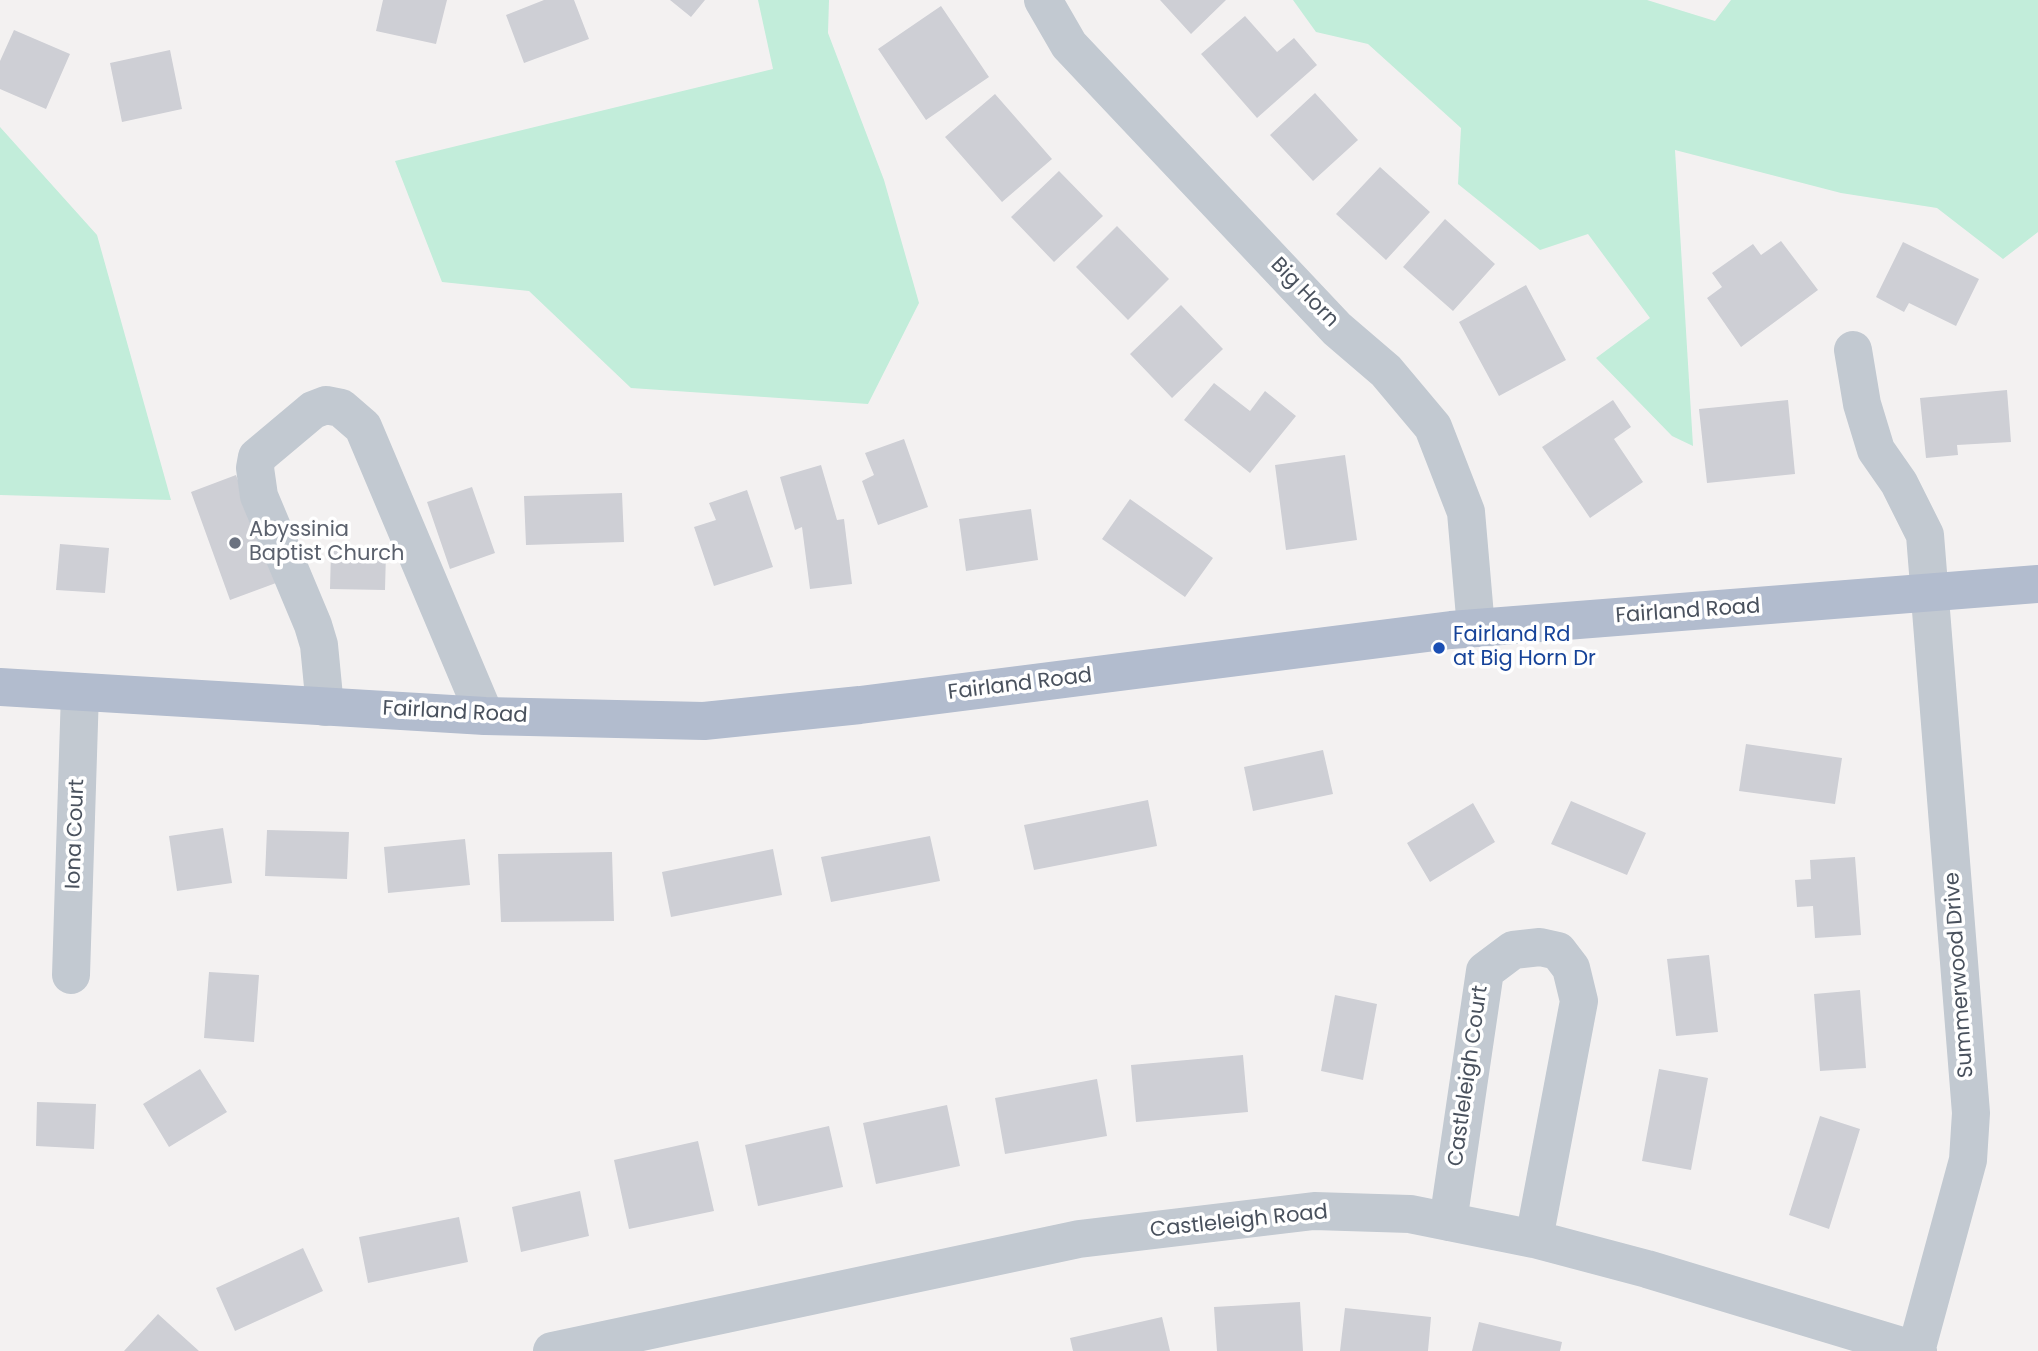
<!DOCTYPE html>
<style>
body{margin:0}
canvas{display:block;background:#f3f1f1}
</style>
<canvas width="2038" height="1351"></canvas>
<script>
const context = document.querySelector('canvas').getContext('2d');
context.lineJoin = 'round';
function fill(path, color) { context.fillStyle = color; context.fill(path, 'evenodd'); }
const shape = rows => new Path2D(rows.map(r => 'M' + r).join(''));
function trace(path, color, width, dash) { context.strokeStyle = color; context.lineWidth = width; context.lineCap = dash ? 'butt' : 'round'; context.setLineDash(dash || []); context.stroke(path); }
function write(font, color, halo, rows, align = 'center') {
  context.font = font + ' Poppins,sans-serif'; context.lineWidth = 7; context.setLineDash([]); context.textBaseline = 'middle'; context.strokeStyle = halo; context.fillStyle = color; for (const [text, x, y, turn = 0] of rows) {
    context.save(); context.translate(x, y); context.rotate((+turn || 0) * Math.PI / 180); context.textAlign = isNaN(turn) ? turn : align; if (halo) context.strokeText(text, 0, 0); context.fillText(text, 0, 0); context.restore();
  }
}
fill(shape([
 [758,0,829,0,828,33,884,180,919,303,868,404,631,388,529,291,442,282,395,161,773,69],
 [1293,0,1647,0,1715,21,1731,0,2038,0,2038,232,2003,259,1937,208,1841,193,1675,150,1693,446,1672,436,1596,358,1650,318,1588,234,1540,250,1458,184,1461,128,1368,44,1316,32],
 [0,127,97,235,171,500,0,495]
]), '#c2edda');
fill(shape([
 [383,0,447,0,436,44,376,31],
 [544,0,574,0,589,39,524,63,506,15],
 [670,0,705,0,691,17],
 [1160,0,1226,0,1191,34],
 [941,6,989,77,926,120,878,49],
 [1245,16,1277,52,1294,38,1317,65,1257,118,1201,54],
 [14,30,70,54,46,109,0,89,0,61],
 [170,50,182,109,122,122,110,63],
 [1315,93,1358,140,1313,181,1270,135],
 [995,94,1052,159,1002,202,945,137],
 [1380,167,1430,212,1386,260,1336,214],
 [1059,171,1103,216,1054,262,1011,217],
 [1445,219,1495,264,1453,311,1403,267],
 [1117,226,1169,279,1128,320,1076,267],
 [1781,241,1818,290,1741,347,1707,298,1722,287,1712,273,1753,244,1761,255],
 [1903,242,1979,279,1956,326,1909,303,1904,312,1876,297],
 [1526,285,1566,360,1499,396,1459,322],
 [1181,305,1223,349,1172,398,1130,354],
 [1214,383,1250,411,1265,391,1296,416,1250,473,1184,420],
 [2007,390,2011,442,1957,445,1958,455,1926,458,1920,398],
 [1613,400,1631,427,1614,439,1643,482,1590,518,1542,447],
 [1788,400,1795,474,1707,483,1699,409],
 [904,439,928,507,878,525,862,481,874,475,865,453],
 [1345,455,1357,540,1286,550,1275,465],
 [821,465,837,520,844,519,852,584,810,589,802,527,795,530,780,477],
 [236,475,276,583,230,600,191,492],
 [472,487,495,553,450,569,427,502],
 [747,490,773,567,714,586,694,527,716,520,709,503],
 [622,493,624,542,526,545,524,496],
 [1130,499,1213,558,1185,597,1102,539],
 [1031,509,1038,560,966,571,959,519],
 [60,544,109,548,105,593,56,590],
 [331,551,386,552,385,590,330,589],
 [1746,744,1842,758,1835,804,1739,791],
 [1323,750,1333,794,1253,811,1244,767],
 [1148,800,1157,846,1034,870,1024,825],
 [1571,801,1646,833,1627,875,1551,844],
 [1473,803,1495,842,1430,882,1407,843],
 [223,828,232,883,177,891,169,836],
 [267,830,349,832,347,879,265,876],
 [930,836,940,881,831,902,821,857],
 [465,839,470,885,388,893,384,847],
 [773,849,782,895,671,917,662,872],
 [612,852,614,921,501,922,498,854],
 [1855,857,1861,935,1815,938,1813,906,1797,907,1795,880,1811,879,1810,860],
 [1709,955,1718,1032,1676,1036,1667,959],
 [209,972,259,975,254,1042,204,1038],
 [1860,990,1866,1068,1820,1071,1814,994],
 [1335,995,1377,1004,1363,1080,1321,1071],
 [1243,1055,1248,1112,1136,1122,1131,1065],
 [200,1069,227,1112,169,1147,143,1104],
 [1659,1069,1708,1078,1691,1170,1642,1161],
 [1097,1079,1107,1136,1005,1154,995,1098],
 [37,1102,96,1104,94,1149,36,1146],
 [947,1105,960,1166,876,1184,863,1123],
 [1820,1116,1860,1129,1829,1229,1789,1215],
 [829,1126,843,1187,758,1206,745,1145],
 [698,1141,714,1211,629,1229,614,1160],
 [580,1191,589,1236,521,1252,512,1207],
 [459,1217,468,1262,368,1283,359,1237],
 [303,1248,323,1291,235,1331,216,1288],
 [1300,1302,1303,1351,1217,1351,1214,1307],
 [1345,1308,1431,1317,1428,1351,1340,1351],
 [158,1314,199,1351,124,1351],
 [1162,1317,1170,1351,1073,1351,1070,1338],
 [1479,1322,1562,1342,1560,1351,1472,1351]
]), '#cecfd5');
trace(shape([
 [1043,0,1069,45,1337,329,1386,371,1433,427,1466,512,1476,628],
 [1853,350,1862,404,1876,450,1899,483,1925,535,1971,1113,1968,1160,1916,1351],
 [325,707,319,645,313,625,259,496,255,468,257,457,313,410,326,405,341,408,363,427,485,716],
 [71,975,80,692],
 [1448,1222,1485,971,1513,950,1540,947,1558,951,1571,968,1579,1001,1534,1239],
 [552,1351,1079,1239,1314,1211,1410,1214,1534,1239,1647,1269,1918,1351]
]), '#c2c9d1', 38);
trace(shape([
 [0,687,485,716,704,721,860,705,1451,630,2038,584]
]), '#b2bcce', 38);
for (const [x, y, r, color] of [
 [235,543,7,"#6b7280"],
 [1439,648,7,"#1a4fb4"]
]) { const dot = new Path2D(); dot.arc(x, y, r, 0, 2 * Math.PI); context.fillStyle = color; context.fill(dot); trace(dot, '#fff', 2.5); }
write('21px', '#49515d', '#fff', [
 ["Big Horn",1304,293,46],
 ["Fairland Road",1688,612,-4],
 ["Fairland Road",1020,685,-7],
 ["Fairland Road",455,713,3],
 ["Iona Court",76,834,-88],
 ["Summerwood Drive",1960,975,-94],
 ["Castleleigh Court",1469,1076,-82],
 ["Castleleigh Road",1239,1222,-6]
]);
write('21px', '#5b616d', '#fff', [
 ["Abyssinia",249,531],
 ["Baptist Church",249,555]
], 'left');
write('21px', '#164399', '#fff', [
 ["Fairland Rd",1453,636],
 ["at Big Horn Dr",1453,660]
], 'left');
</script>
